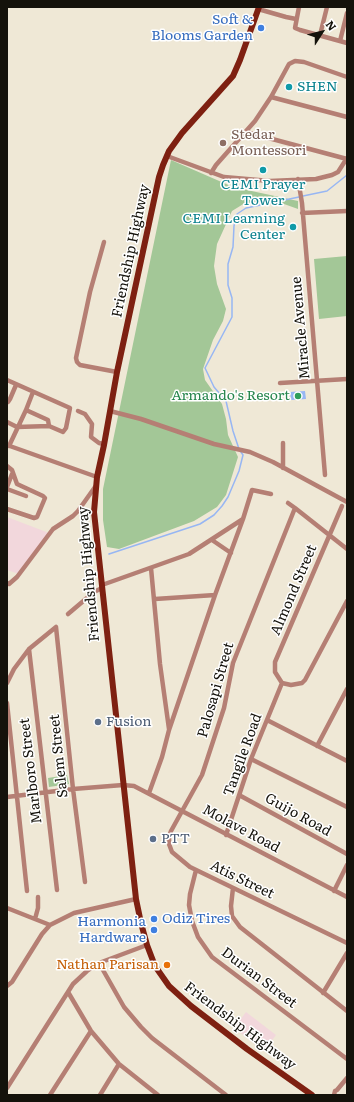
<!DOCTYPE html>
<style>
body{margin:0}
#map{position:relative;width:354px;height:1102px;overflow:hidden;background:#efe8d6;font-family:Literata,serif}
canvas{display:block}
.frame{position:absolute;inset:0;border:8px solid #14120b;pointer-events:none}
.north{position:absolute;left:302px;top:12px;width:40px;height:40px;-webkit-text-stroke:3px #fff;paint-order:stroke;rotate:54deg;font-size:11px;font-weight:700;line-height:16px;text-align:center;color:#14120b}
.north::after{content:'';display:block;margin:auto;width:14px;height:18px;background:#14120b;clip-path:polygon(50% 0,100% 100%,50% 72%,0 100%)}
</style>
<div id="map">
<canvas width="354" height="1102"></canvas>
<div class="frame"></div>
<div class="north">N</div>
</div>
<script>
const context = document.querySelector('canvas').getContext('2d');
context.lineJoin = 'round';
function fill(path, color) { context.fillStyle = color; context.fill(path, 'evenodd'); }
const shape = rows => new Path2D(rows.map(r => 'M' + r).join(''));
function trace(path, color, width, dash) { context.strokeStyle = color; context.lineWidth = width; context.lineCap = dash ? 'butt' : 'round'; context.setLineDash(dash || []); context.stroke(path); }
function write(font, color, halo, rows, align = 'center') {
  context.font = font + ' Literata,serif'; context.lineWidth = 3; context.setLineDash([]); context.textBaseline = 'middle'; context.strokeStyle = halo; context.fillStyle = color; for (const [text, x, y, turn = 0] of rows) {
    context.save(); context.translate(x, y); context.rotate((+turn || 0) * Math.PI / 180); context.textAlign = isNaN(turn) ? turn : align; if (halo) context.strokeText(text, 0, 0); context.fillText(text, 0, 0); context.restore();
  }
}
fill(shape([
 [7,517,49,533,19,574,7,570],
 [246,1012,276,1035,264,1051,234,1028]
]), '#f2d7dc');
fill(shape([
 [171,160,233,187,298,201,298,209,284,204,255,202,245,203,232,211,217,244,214,266,217,284,226,309,223,321,213,340,203,369,205,380,222,404,226,419,228,435,238,457,226,495,217,507,194,521,119,549,107,547,103,520,103,489],
 [347,256,347,316,319,319,314,259],
 [67,775,69,784,49,787,48,778]
]), '#a3c797');
fill(shape([
 [305,391,306,399,291,400,290,392]
]), '#97b6f3');
trace(shape([
 [303,196,327,191,347,175],
 [239,449,233,431,226,401,214,387,205,368,232,317,232,298,228,285,228,264,233,247,234,226,237,214,246,208,299,197],
 [109,554,200,524,214,515,222,506,228,497,239,471,243,455,241,452]
]), '#97b6f3', 1.5);
trace(shape([
 [299,7,295,28,300,30,347,43],
 [258,9,286,17,296,19],
 [320,35,327,7],
 [340,41,347,13],
 [271,97,347,117],
 [246,132,347,159],
 [167,156,224,177,270,181,316,179,332,175,338,172,347,158],
 [211,173,216,165,255,121,271,97,289,64,295,61,304,62,347,77],
 [298,179,302,203,325,475],
 [302,213,347,211],
 [104,242,90,292,76,358,77,362,80,365,117,372],
 [7,380,70,408,66,428,63,432,49,426,17,427,7,422],
 [280,383,347,379],
 [7,401,8,402,10,399,16,385],
 [26,410,48,420,49,426],
 [78,411,85,414,92,424,91,437,99,443,104,444],
 [110,411,141,419,214,444,250,452,273,462,347,502],
 [283,443,283,468],
 [7,445,97,477],
 [9,446,26,410,33,392],
 [7,466,12,470,17,484,43,496,45,498,37,517,34,518,7,509],
 [7,487,12,474],
 [7,489,26,496],
 [288,503,295,508,347,549],
 [295,508,233,663,224,708,202,775,171,831,169,837,169,844,172,852,190,867,347,943],
 [212,540,231,553],
 [151,568,160,664,169,729],
 [7,583,9,584,17,577,53,529,73,516,78,511,95,487],
 [102,585,189,554,243,519],
 [155,599,215,595],
 [68,614,94,592,102,588],
 [29,649,57,890],
 [7,683,14,669,29,649,56,627,73,789,85,882],
 [282,683,275,672,275,662,342,506],
 [282,683,291,685,302,683,305,680,347,601],
 [7,703,27,891],
 [267,720,347,761],
 [317,746,347,689],
 [251,759,347,807],
 [149,793,162,757,169,730,215,595,243,519,252,490,271,494],
 [239,795,347,854],
 [7,797,73,789,123,785,134,786,347,897],
 [226,835,251,759,282,683],
 [196,870,190,894,189,905,192,921,198,937,212,957,347,1059],
 [233,888,231,906,232,916,240,927,347,1011],
 [334,891,347,865],
 [7,908,50,925],
 [35,919,38,908,38,897],
 [99,963,124,1007,141,1027,152,1038,226,1095],
 [7,986,12,982,42,934,50,925,74,913,136,899],
 [68,992,91,1031,119,1064,158,1095],
 [323,993,347,953],
 [7,1088,73,984,87,971,99,963,147,945],
 [50,1095,91,1031],
 [100,1095,119,1064],
 [334,1095,335,1091,337,1090,347,1078]
]), '#b57f74', 4.5);
trace(shape([
 [259,7,240,60,233,76,182,133,169,151,163,165,159,177,117,372,104,445,97,477,94,512,136,899,141,923,147,945,155,966,169,986,191,1006,247,1049,312,1095]
]), '#7e2011', 6);
for (const [x, y, r, color] of [
 [261,28,4,"#3f7fe0"],
 [289,87,4,"#0f9aa8"],
 [223,143,4,"#8d6e63"],
 [263,170,4,"#0f9aa8"],
 [293,227,4,"#0f9aa8"],
 [298,396,4,"#2e9e5b"],
 [98,722,4,"#5c6f8a"],
 [153,839,4,"#5c6f8a"],
 [154,919,4,"#3f7fe0"],
 [154,930,4,"#3f7fe0"],
 [167,965,4,"#e8710a"]
]) { const dot = new Path2D(); dot.arc(x, y, r, 0, 2 * Math.PI); context.fillStyle = color; context.fill(dot); trace(dot, '#fff', 1.5); }
write('14px', '#366cbe', '#fff', [
 ["Soft &",253,20],
 ["Blooms Garden",253,36],
 ["Odiz Tires",162,919,"left"],
 ["Harmonia",146,922],
 ["Hardware",146,938]
], 'right');
write('14px', '#0d838f', '#fff', [
 ["SHEN",297,87],
 ["CEMI Prayer",263,185,"center"],
 ["Tower",263,201,"center"],
 ["CEMI Learning",285,219,"right"],
 ["Center",285,235,"right"]
], 'left');
write('14px', '#785e54', '#fff', [
 ["Stedar",231,135],
 ["Montessori",231,151]
], 'left');
write('14px', '#14120b', '#fff', [
 ["Friendship Highway",131,251,-78],
 ["Miracle Avenue",301,328,-95],
 ["Friendship Highway",89,574,-95],
 ["Almond Street",294,590,-67],
 ["Palosapi Street",216,690,-74],
 ["Tangile Road",243,755,-70],
 ["Salem Street",59,756,-96],
 ["Marlboro Street",31,771,-97],
 ["Guijo Road",298,815,29],
 ["Molave Road",241,829,28],
 ["Atis Street",242,880,26],
 ["Durian Street",259,978,37],
 ["Friendship Highway",240,1026,37]
]);
write('14px', '#27864d', '#fff', [
 ["Armando's Resort",290,396]
], 'right');
write('14px', '#4e5e75', '#fff', [
 ["Fusion",106,722],
 ["PTT",161,839]
], 'left');
write('14px', '#c56008', '#fff', [
 ["Nathan Parisan",159,965]
], 'right');
</script>
